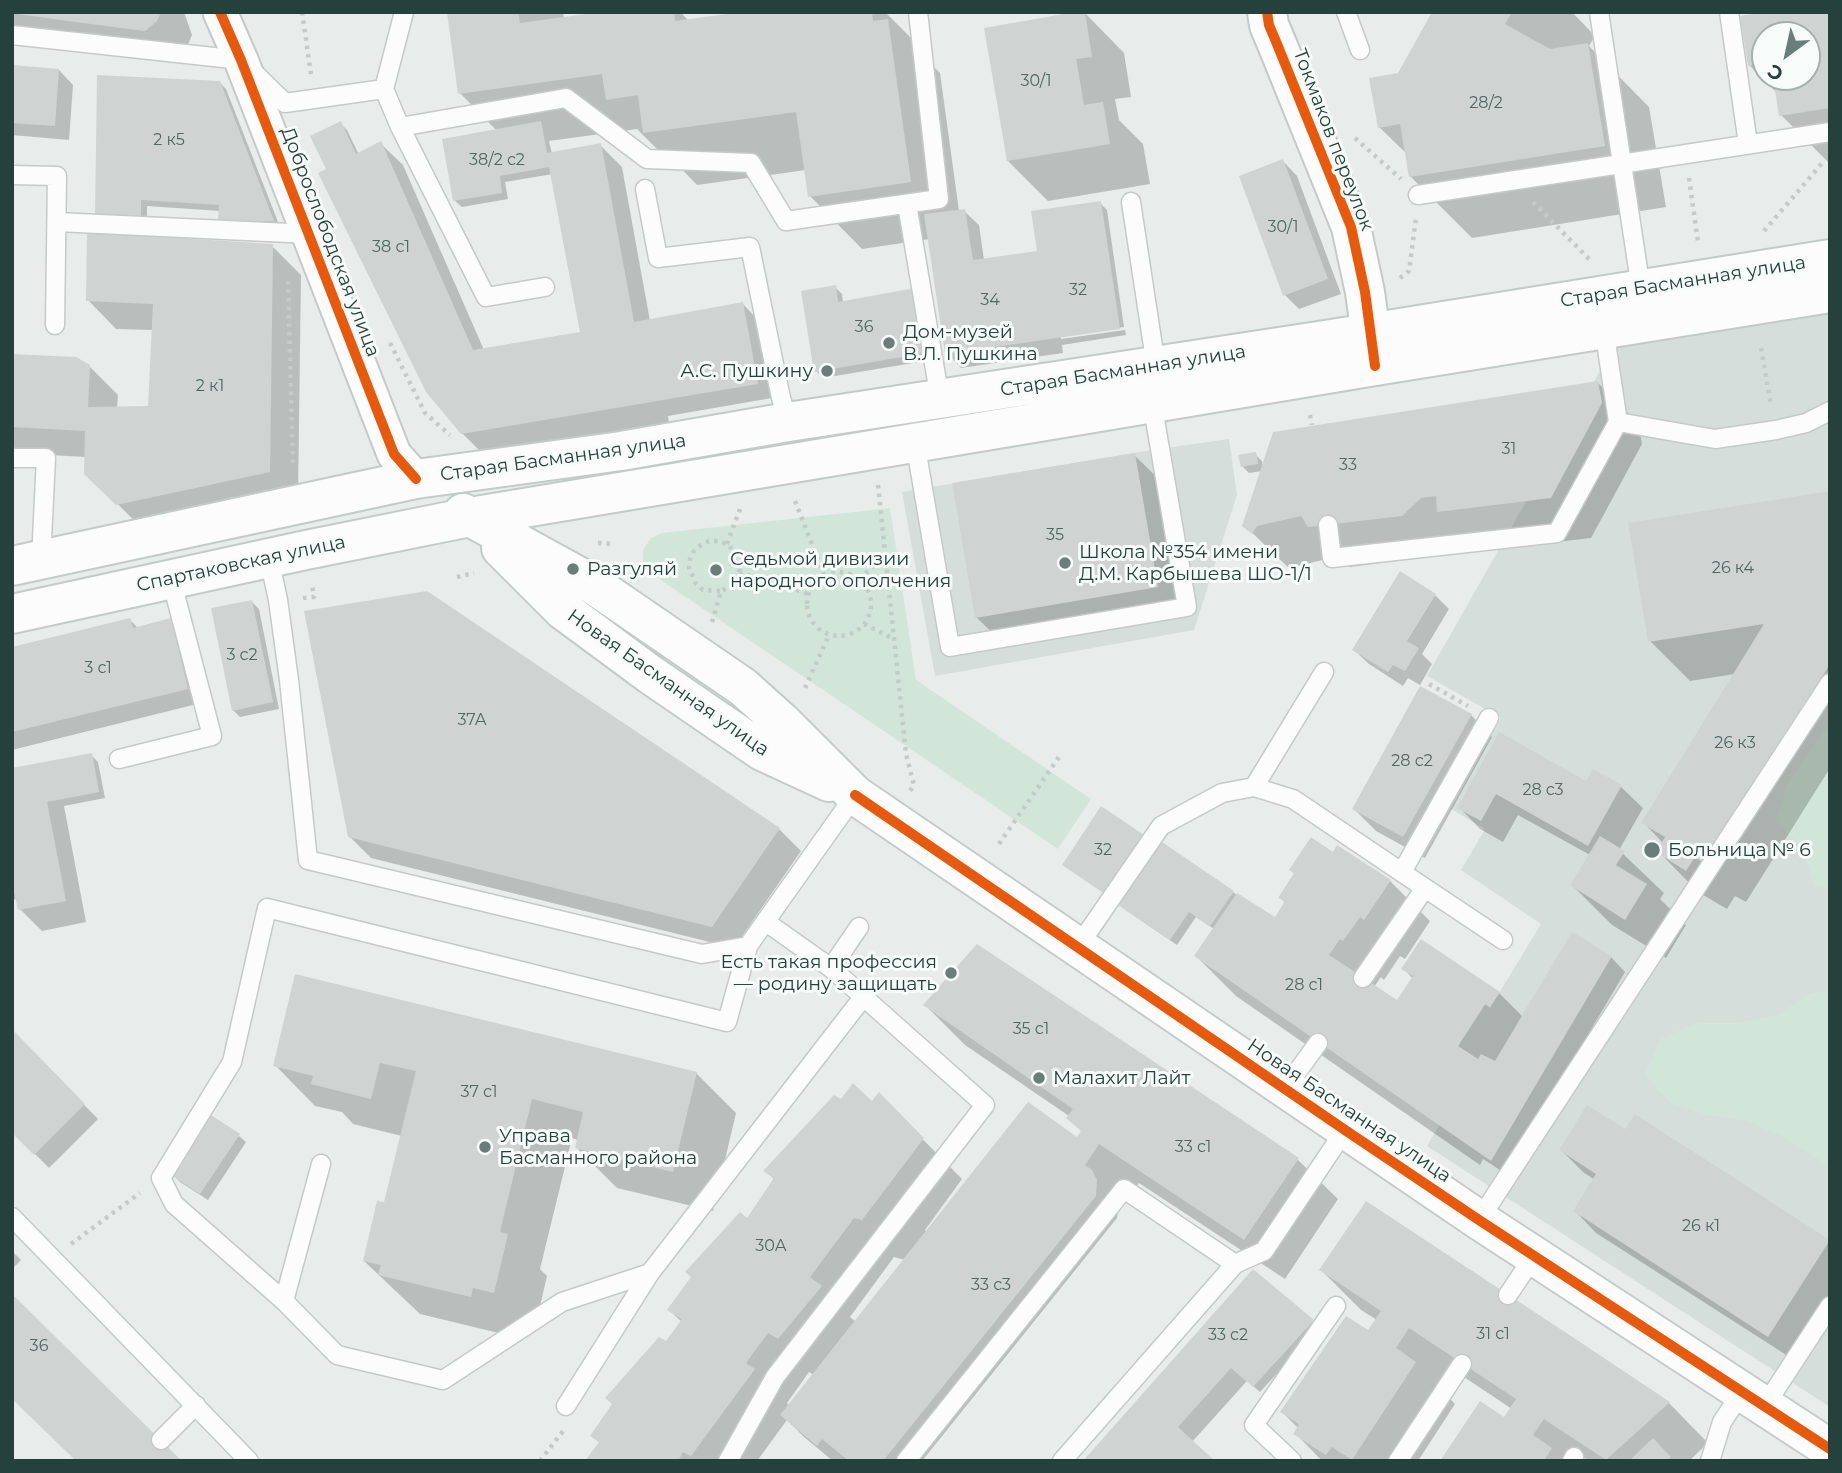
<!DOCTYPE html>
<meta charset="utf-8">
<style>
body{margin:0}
#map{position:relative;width:1842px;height:1473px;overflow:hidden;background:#e8edeb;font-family:Montserrat,sans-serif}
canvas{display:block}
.frame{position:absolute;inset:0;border:14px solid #24423b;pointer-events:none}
.north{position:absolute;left:1751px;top:21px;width:70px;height:70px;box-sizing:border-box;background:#f7fbf9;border:2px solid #a3b1ad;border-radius:50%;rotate:213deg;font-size:19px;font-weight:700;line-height:28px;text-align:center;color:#24423b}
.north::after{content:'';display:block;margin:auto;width:24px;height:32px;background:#697e79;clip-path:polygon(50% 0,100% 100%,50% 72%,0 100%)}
</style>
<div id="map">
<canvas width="1842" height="1473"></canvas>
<div class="frame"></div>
<div class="north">С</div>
</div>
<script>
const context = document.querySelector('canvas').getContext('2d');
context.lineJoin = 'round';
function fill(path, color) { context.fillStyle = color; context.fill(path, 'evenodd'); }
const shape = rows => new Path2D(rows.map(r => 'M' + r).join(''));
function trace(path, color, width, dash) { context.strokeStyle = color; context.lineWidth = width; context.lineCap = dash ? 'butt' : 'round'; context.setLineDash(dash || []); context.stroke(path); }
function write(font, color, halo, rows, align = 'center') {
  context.font = font + ' Montserrat,sans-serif'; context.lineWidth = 6; context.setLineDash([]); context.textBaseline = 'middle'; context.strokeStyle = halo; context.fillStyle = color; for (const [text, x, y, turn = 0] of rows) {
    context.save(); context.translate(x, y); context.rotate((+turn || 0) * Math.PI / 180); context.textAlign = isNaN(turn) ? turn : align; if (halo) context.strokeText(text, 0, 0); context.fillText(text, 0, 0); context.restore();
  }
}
fill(shape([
 [1830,311,1830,1407,1427,1146,1478,1060,1458,1046,1485,1005,1490,1008,1541,924,1461,870,1485,829,1451,809,1501,718,1427,676,1600,371,1602,349],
 [1229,439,1237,495,1194,630,935,676,902,492,1145,451]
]), '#d6dedb');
fill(shape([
 [890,508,916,680,1091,799,1058,849,668,585,653,574,643,560,643,550,651,538,662,533],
 [1830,723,1830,888,1814,887,1803,849,1776,821,1787,784],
 [1830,991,1830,1172,1818,1159,1784,1137,1747,1121,1708,1115,1670,1103,1645,1074,1661,1039,1697,1023,1738,1023,1778,1015,1811,993]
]), '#d1e6d8');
fill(shape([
 [12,12,184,12,192,35,186,49,12,36],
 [448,12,563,12,564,19,613,12,680,12,689,21,754,12,885,12,922,49,923,56,940,73,959,211,964,211,979,225,984,260,1036,253,1100,203,1107,210,1124,327,1061,336,1061,339,1125,330,1126,335,1062,345,1063,353,961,368,947,353,930,239,862,249,810,196,806,170,697,185,664,151,660,152,637,129,549,141,552,154,600,145,622,167,650,321,743,304,757,319,772,398,668,416,669,424,484,455,462,433,329,169,340,123,347,130,359,155,381,144,403,165,484,350,582,333,553,174,505,182,508,199,462,207,455,201,497,131,460,93],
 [1084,12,1124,53,1131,97,1115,99,1119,120,1143,144,1150,184,1048,201,1008,161],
 [1434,12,1572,12,1595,36,1589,46,1649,107,1666,207,1472,238,1410,176,1407,154,1379,127],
 [1769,12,1830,12,1830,164,1781,115,1777,93,1749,65],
 [1765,35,1807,35,1807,77,1765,77],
 [12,67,59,70,73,85,69,140,12,135],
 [219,82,226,89,280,227,227,227,220,220,220,211,147,206,147,223,103,221,96,214],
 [1283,161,1297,176,1341,294,1299,309,1285,295],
 [272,246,301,275,298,500,147,533,86,473,86,457,12,453,12,356,89,366,118,395,117,408,150,408,153,330,116,329,88,300],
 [835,287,842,294,843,303,914,290,931,360,823,378,816,371],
 [1598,383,1638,423,1642,444,1591,538,1479,551,1465,537,1461,537,1443,555,1350,567,1340,556,1297,566,1293,572,1244,525,1262,471,1249,473,1242,466,1255,454,1262,461,1263,467],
 [1134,455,1163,483,1185,615,1005,645,976,617],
 [1830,492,1830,768,1746,902,1735,896,1727,909,1698,892,1658,851,1663,843,1643,822,1735,674,1690,681,1650,641],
 [1435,595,1449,609,1422,654,1432,664,1420,685,1408,678,1403,686,1369,664,1354,650],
 [252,602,259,609,279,709,240,717,233,710],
 [130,620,138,628,170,620,185,635,201,703,12,750,12,648],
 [1471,715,1492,737,1425,858,1376,831,1354,809],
 [1500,734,1587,784,1594,771,1621,787,1643,808,1619,850,1664,893,1660,899,1686,925,1666,958,1612,925,1572,885,1590,855,1518,815,1503,842,1480,829,1459,807],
 [91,755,98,762,105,798,64,806,86,922,42,931,20,909,18,899,12,900,12,770],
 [779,829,801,851,734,948,371,858,349,836],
 [1162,844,1237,895,1275,919,1286,903,1280,898,1334,854,1390,881,1430,921,1405,959,1400,956,1384,980,1381,977,1374,987,1397,1003,1413,979,1403,968,1421,941,1499,993,1523,1017,1611,957,1625,972,1506,1174,1483,1159,1480,1165,1236,996,1196,956,1214,929,1196,917,1177,945,1127,911],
 [296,977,696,1073,736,1113,713,1211,617,1188,577,1148,578,1140,572,1138,540,1269,547,1276,534,1332,513,1327,511,1336,420,1314,364,1261,385,1204,402,1136,353,1124,342,1112,315,1106,275,1065],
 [925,1005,1297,1159,1338,1199,1285,1279,1139,1183,1126,1203,1114,1195,1119,1204,1117,1218,922,1461,833,1461,804,1437,787,1420,757,1461,588,1461,600,1443,592,1435,682,1322,669,1310,748,1220,775,1180,766,1171,841,1102,872,1104,879,1095,962,1179,925,1230,927,1232,1077,1139,1082,1132,1069,1116,965,1045],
 [894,1257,905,1260,856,1322,850,1317],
 [809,1372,814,1375,789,1406,787,1403],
 [12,1032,98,1119,49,1168,12,1131],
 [1636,1117,1830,1242,1830,1297,1791,1358,1596,1233,1575,1211,1595,1180,1583,1172,1561,1150,1626,1132],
 [239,1136,246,1142,208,1200,180,1182,173,1175],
 [12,1251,21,1260,12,1269],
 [1321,1270,1669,1403,1708,1443,1689,1461,1589,1461,1585,1458,1583,1461,1442,1461,1505,1420,1512,1409,1449,1367,1437,1385,1455,1404,1418,1461,1322,1461,1295,1433,1298,1428,1282,1412,1369,1333,1377,1320,1361,1310],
 [1292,1302,1319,1328,1260,1392,1247,1381,1192,1442,1085,1461]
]), '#0003');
fill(shape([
 [18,12,161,12,157,21,145,31,68,21,18,14],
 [447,12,518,12,520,23,601,12,674,12,675,21,741,12,872,12,873,21,888,19,911,182,808,197,796,112,643,133,638,95,606,100,602,74,458,94],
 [1075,12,1085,12,1092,57,1076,59,1084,105,1103,102,1110,144,1007,161,984,28],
 [1432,12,1512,12,1505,24,1550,49,1588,43,1605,146,1409,177,1400,124,1378,128,1369,78,1398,73],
 [1765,12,1830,12,1830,108,1779,116,1773,77,1807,77,1807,35,1765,35,1765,63,1748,66,1740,16],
 [12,65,59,69,55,126,12,123],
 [97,75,220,81,274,221,218,221,219,205,141,200,141,217,95,214],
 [341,121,356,154,381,141,473,350,580,332,549,167,500,176,502,193,453,201,442,139,541,121,547,153,601,143,634,322,743,302,758,384,461,434,426,392,318,173,326,169,310,136],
 [1283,159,1328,279,1283,296,1239,176],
 [1101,201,1120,329,945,354,924,214,965,209,973,260,1037,251,1031,211],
 [87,232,273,244,270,472,116,505,84,474,85,431,12,427,12,354,76,357,90,365,88,407,148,406,153,304,86,301],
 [836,285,838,302,915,288,925,353,814,372,801,291],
 [1598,381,1602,403,1551,498,1437,512,1436,496,1421,498,1402,516,1308,527,1301,516,1257,526,1252,534,1242,526,1273,432],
 [1256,452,1258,464,1241,467,1238,455],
 [1135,453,1158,587,975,618,952,483],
 [1830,491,1830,664,1705,864,1695,857,1686,871,1656,852,1665,837,1641,823,1764,624,1648,642,1628,523],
 [1400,571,1436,594,1407,641,1419,648,1405,671,1393,665,1388,672,1352,650],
 [427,591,780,828,712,927,348,837,304,611],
 [252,600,273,702,232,711,211,608],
 [130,618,133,628,171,618,188,689,12,732,12,647],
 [1420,686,1472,714,1403,837,1352,809],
 [1499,732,1586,781,1593,769,1622,785,1588,846,1496,794,1481,821,1457,808],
 [92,753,99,792,47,802,66,901,18,910,12,883,12,768],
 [1101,806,1144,835,1105,894,1062,865],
 [1600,836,1625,851,1616,865,1647,884,1625,920,1570,885],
 [1311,837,1333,852,1337,845,1391,880,1364,920,1360,917,1343,941,1340,939,1329,955,1397,1000,1413,976,1401,969,1421,939,1500,992,1490,1007,1485,1004,1458,1046,1478,1059,1481,1054,1495,1061,1572,932,1612,956,1491,1161,1194,956,1237,893,1275,917,1285,901,1278,898,1294,873,1289,870],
 [1162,842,1234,891,1210,926,1189,912,1170,940,1118,905],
 [977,944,1299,1158,1244,1240,1099,1144,1085,1165,1092,1170,1097,1180,1096,1196,883,1461,849,1461,822,1439,817,1446,780,1415,1028,1102,1077,1137,1081,1131,1066,1118,1073,1109,923,1005],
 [295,974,697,1072,673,1172,575,1148,583,1112,532,1099,500,1232,508,1234,494,1293,473,1288,471,1297,378,1275,381,1265,363,1261,377,1201,384,1202,416,1071,380,1063,371,1099,311,1084,313,1076,273,1066],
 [12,1029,85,1104,34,1155,12,1133],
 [853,1083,872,1101,879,1092,924,1138,862,1220,854,1218,810,1277,822,1286,778,1339,768,1333,746,1363,755,1369,691,1456,683,1452,678,1461,585,1461,599,1442,590,1436,612,1404,605,1398,659,1337,666,1341,682,1319,667,1310,691,1277,685,1272,740,1212,747,1218,774,1178,763,1171,834,1095,841,1099],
 [1587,1105,1625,1129,1635,1114,1830,1240,1768,1337,1573,1211,1596,1174,1559,1150],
 [211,1115,240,1134,200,1194,171,1175],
 [1366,1201,1574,1338,1670,1402,1606,1460,1544,1419,1533,1435,1552,1448,1544,1461,1440,1461,1480,1401,1504,1417,1516,1399,1409,1328,1396,1348,1416,1362,1352,1460,1332,1447,1326,1455,1293,1434,1299,1424,1280,1412,1346,1316,1368,1330,1381,1311,1319,1270],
 [1253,1269,1314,1320,1253,1387,1231,1368,1178,1427,1215,1461,1083,1461],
 [12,1294,182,1461,76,1461,12,1399],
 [1653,1438,1671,1457,1667,1461,1629,1461]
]), '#cfd4d2');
const service = shape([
 [1346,12,1360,50],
 [1599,12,1641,289],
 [1729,12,1748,144],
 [12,35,241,60,285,103,384,89,404,12],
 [384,89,400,127,486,297,545,287],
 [400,127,566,98,647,159,751,163,786,221,939,199,918,12],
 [12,175,57,176,55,325],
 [645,189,658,258,750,247,781,398,788,422],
 [1418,195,1830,132],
 [1131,202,1156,366],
 [907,204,940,399],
 [57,222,310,234],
 [1604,329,1618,422,1715,439,1776,430,1806,423,1830,411],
 [915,442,950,647,1187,607,1152,402],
 [12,458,46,458,41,560],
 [1328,525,1332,558,1557,533,1618,422],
 [269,558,278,600,289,680,308,860,702,954,748,946,855,795],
 [119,759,212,736,171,579],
 [1254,787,1324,672],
 [1402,872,1489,718],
 [1077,948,1161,826,1222,793,1254,787,1293,799,1425,888],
 [831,968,859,927],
 [1363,978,1425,888,1503,940],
 [1285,1089,1318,1043],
 [12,1217,249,1461],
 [1479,1220,1830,683],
 [650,1273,562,1302,443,1380,337,1355,284,1301,174,1204,161,1178,232,1062,267,908,727,1022,748,946],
 [1508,1295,1534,1256],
 [284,1301,321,1164],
 [566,1406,650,1273,864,996],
 [1764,1407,1830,1306],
 [161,1440,196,1405],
 [728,1461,775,1377,985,1105,831,968,766,922],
 [906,1461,1124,1189,1235,1264],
 [1062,1461,1235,1264,1264,1251,1345,1130],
 [1292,1461,1254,1425,1336,1306],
 [1398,1461,1462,1364],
 [1572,1461,1574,1457],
 [1710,1461,1722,1422,1742,1392]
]);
const minor = shape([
 [220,12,241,60,394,454,416,479]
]);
const tertiary = shape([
 [1267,12,1269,25,1277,44,1351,227,1365,292,1375,366]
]);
const secondary = shape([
 [463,513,594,585,743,687,783,723,855,795,893,821,1479,1220,1830,1449],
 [501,548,563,610,651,675,762,751,829,782],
 [12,566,416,479,621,451,788,422,1325,340,1830,259],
 [12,614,306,550,470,517,1375,366,1830,293]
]);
trace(service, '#c5cac8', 21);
trace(minor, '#c5cac8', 37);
trace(tertiary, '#c5cac8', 42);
trace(secondary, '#c3cbc8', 42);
trace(shape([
 [302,12,311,74],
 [1355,138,1401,179],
 [1689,178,1698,242],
 [1533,202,1591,261],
 [1764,231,1824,161],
 [1400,278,1409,271,1416,218],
 [288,281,293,468],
 [390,343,425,413,450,435],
 [1761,348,1771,405],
 [1310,415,1312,425],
 [878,485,906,754,914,785,910,791],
 [795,501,824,575],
 [598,543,614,544],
 [727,544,740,509],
 '807 604a32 32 0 1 1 64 0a32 32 0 1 1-64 0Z',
 [739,573,772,581,808,594],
 [457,577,474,573],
 [859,579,885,556],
 [303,598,314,597,312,585],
 [712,622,721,591,729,587,735,581,739,573,740,565,738,557,734,551,727,544,718,541,709,541,701,545,694,551,690,559,689,568,696,584,703,590,721,591],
 [864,624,894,639],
 [1429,684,1468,706],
 [805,688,829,635],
 [999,844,1059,757],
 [71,1244,140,1193],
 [540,1461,563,1431]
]), '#c3ccca', 4.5, [3.5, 5]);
trace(service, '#fcfcfc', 18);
trace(minor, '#fcfcfc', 33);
trace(tertiary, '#fcfcfc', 38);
trace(secondary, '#fcfcfc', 38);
trace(shape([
 [220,12,241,60,394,454,416,479],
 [1267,12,1269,25,1277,44,1351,227,1365,292,1375,366],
 [855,795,1345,1130,1479,1220,1830,1449]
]), '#e8590c', 10);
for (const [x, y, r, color] of [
 [889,343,7,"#697e79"],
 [827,371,7,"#697e79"],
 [1065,563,7,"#697e79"],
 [573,569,7,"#697e79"],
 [716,570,7,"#697e79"],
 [1652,850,9,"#697e79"],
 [951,973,7,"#697e79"],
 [1039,1078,7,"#697e79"],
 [485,1147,7,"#697e79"]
]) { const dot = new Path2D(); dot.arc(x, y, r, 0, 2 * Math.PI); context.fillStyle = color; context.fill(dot); trace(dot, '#f7fbf9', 2.5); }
write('16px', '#506762', null, [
 ["30/1",1036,81],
 ["28/2",1486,103],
 ["2 к5",169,140],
 ["38/2 с2",497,160],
 ["30/1",1283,227],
 ["38 с1",391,247],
 ["32",1078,290],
 ["34",990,300],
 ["36",864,327],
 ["2 к1",210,386],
 ["31",1509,449],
 ["33",1348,465],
 ["35",1055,535],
 ["26 к4",1733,568],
 ["3 с2",242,655],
 ["3 с1",98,668],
 ["37А",472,720],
 ["26 к3",1735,743],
 ["28 с2",1412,761],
 ["28 с3",1543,790],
 ["32",1103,850],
 ["28 с1",1304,985],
 ["35 с1",1031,1029],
 ["37 с1",479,1092],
 ["33 с1",1193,1147],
 ["26 к1",1701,1226],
 ["30А",771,1246],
 ["33 с3",991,1285],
 ["31 с1",1493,1334],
 ["33 с2",1228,1335],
 ["36",39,1346]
]);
write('19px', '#24423b', '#f7fbf9', [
 ["Токмаков переулок",1333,140,69],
 ["Доброслободская улица",330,242,69],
 ["Старая Басманная улица",1683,282,-9],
 ["Старая Басманная улица",1123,371,-9],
 ["Старая Басманная улица",563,458,-8],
 ["Спартаковская улица",241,564,-12],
 ["Новая Басманная улица",668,683,35],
 ["Новая Басманная улица",1349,1111,34]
]);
write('19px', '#24423b', '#f7fbf9', [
 ["Дом-музей",903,332],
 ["В.Л. Пушкина",903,354],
 ["А.С. Пушкину",813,371,"right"],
 ["Школа №354 имени",1079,552],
 ["Д.М. Карбышева ШО-1/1",1079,574],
 ["Седьмой дивизии",730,559],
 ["народного ополчения",730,581],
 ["Разгуляй",587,569],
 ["Больница № 6",1668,850],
 ["Есть такая профессия",937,962,"right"],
 ["— родину защищать",937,984,"right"],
 ["Малахит Лайт",1053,1078],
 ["Управа",499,1136],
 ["Басманного района",499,1158]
], 'left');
</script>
